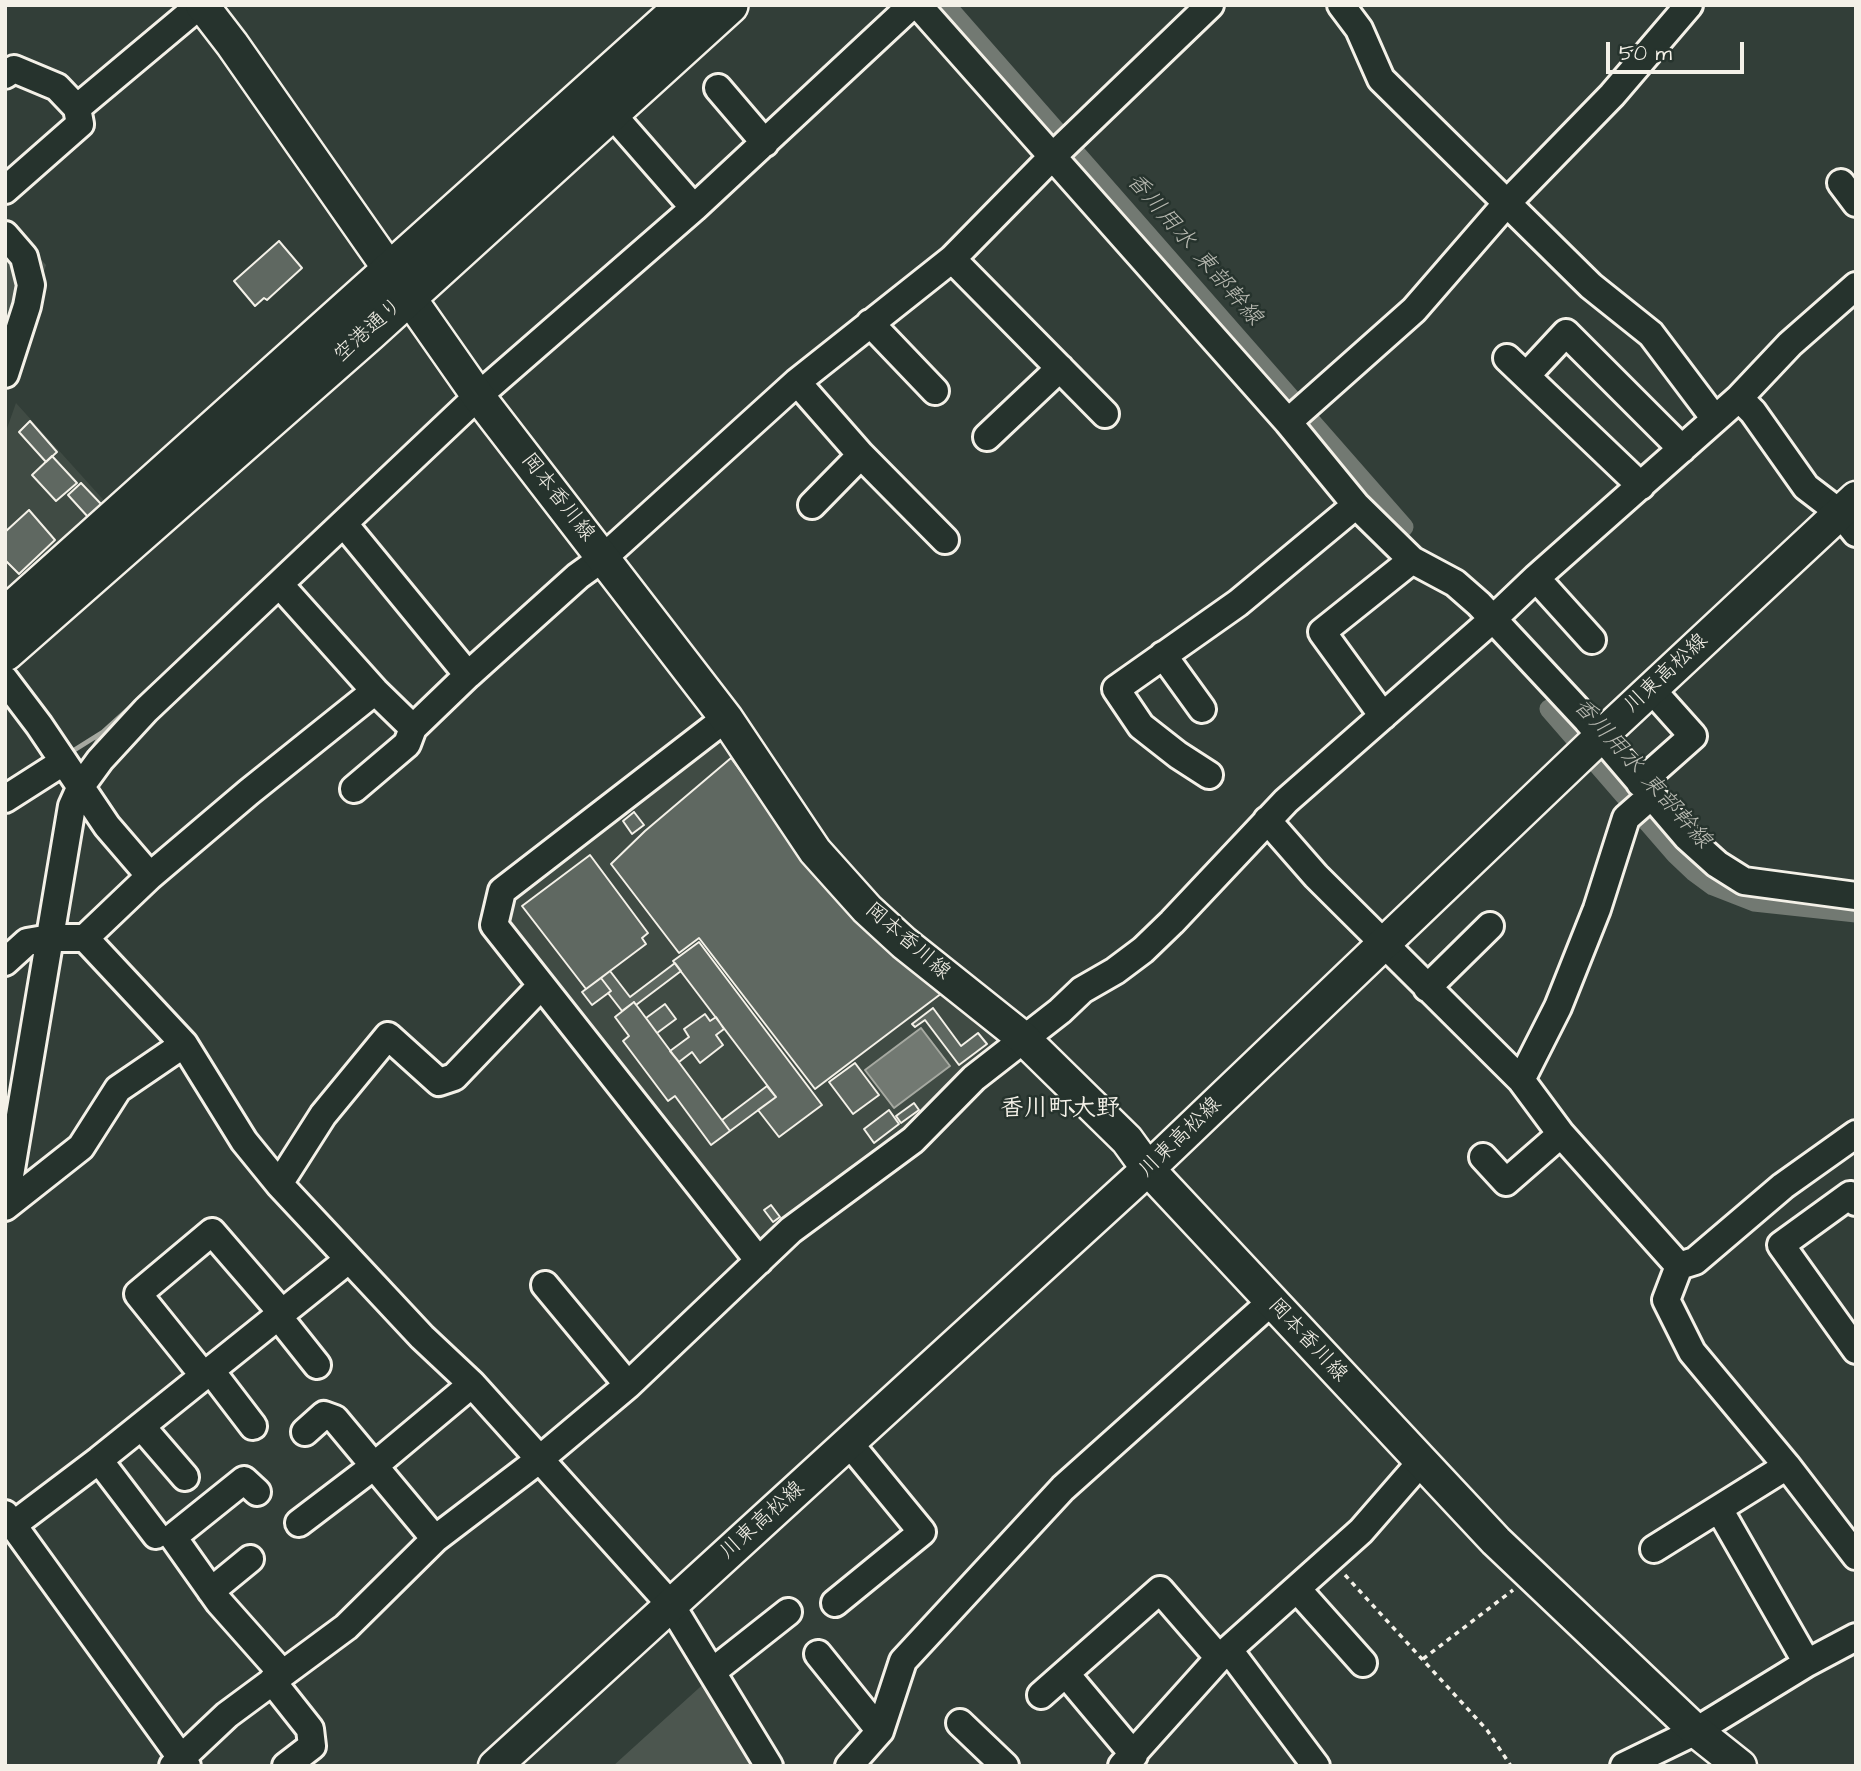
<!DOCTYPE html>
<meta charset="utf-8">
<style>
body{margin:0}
#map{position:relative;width:1861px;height:1771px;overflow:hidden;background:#323e38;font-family:"Architects Daughter",sans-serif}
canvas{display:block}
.frame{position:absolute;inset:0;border:7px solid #f4f1e8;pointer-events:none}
.scale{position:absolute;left:1606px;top:42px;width:138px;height:32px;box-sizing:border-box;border:4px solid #f4f1e8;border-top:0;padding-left:9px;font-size:21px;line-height:24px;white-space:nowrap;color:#f4f1e8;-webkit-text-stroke:5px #26332d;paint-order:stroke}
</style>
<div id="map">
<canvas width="1861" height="1771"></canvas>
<div class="frame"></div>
<div class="scale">50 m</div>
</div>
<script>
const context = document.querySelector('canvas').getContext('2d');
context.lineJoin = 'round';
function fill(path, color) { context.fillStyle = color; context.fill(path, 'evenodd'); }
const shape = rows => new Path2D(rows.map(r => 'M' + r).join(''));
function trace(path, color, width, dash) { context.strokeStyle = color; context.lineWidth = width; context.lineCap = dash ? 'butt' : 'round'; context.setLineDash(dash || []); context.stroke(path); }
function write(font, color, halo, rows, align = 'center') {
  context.font = font + ' "Architects Daughter","Klee One",sans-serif'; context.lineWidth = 5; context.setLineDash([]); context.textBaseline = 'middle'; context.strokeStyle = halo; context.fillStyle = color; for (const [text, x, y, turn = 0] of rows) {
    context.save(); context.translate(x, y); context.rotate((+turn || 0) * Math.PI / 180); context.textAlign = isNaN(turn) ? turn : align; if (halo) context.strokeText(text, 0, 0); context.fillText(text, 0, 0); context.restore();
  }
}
fill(shape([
 [16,403,109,506,5,599,5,434],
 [721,738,999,1034,998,1046,960,1077,899,1133,784,1216,762,1239,751,1236,501,924,508,893]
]), '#404b44');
fill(shape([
 [5,221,46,265,5,392],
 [710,1678,763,1766,613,1766]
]), '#4c564f');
const water = shape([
 [921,1028,950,1066,894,1108,865,1070,921,1028]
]);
fill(water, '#727972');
trace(water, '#a6a9a1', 2);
trace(shape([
 [90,753,102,734],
 [68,754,103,732,135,703]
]), '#a6a9a1', 5);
trace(shape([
 [946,5,1404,527],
 [1549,709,1675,854,1694,872,1713,886,1754,902,1856,913]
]), '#727972', 19);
const building = shape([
 [279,241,302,268,267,300,264,298,255,306,234,281,279,241],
 [30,421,57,452,46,462,19,432,30,421],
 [52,456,77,483,56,501,32,475,52,456],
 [81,483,102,505,88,517,68,495,81,483],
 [29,510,55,540,19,574,5,560,5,532,29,510],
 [731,758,832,895,877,939,942,993,815,1089,699,938,679,953,611,864,645,831,731,758],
 [634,812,644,825,632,834,623,821,634,812],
 [590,855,648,933,642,938,646,944,586,989,522,906,590,855],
 [699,942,822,1105,779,1137,758,1110,776,1097,673,961,699,942],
 [675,963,681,971,636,1005,634,1002,622,1011,608,993,611,991,601,978,610,971,630,997,675,963],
 [601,978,611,991,592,1005,582,992,601,978],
 [634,1002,730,1131,711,1145,675,1096,668,1101,623,1041,629,1036,615,1017,634,1002],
 [665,1004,676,1019,657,1033,646,1018,665,1004],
 [933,1008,961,1046,978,1033,987,1044,959,1065,925,1020,915,1027,912,1024,933,1008],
 [705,1014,710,1021,716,1017,724,1029,716,1035,723,1045,700,1063,692,1052,679,1062,670,1051,689,1037,684,1029,705,1014],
 [855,1063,879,1095,853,1114,829,1082,855,1063],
 [767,1086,776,1097,730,1131,722,1120,767,1086],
 [914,1103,919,1110,901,1123,896,1116,914,1103],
 [889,1110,899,1124,874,1143,864,1129,889,1110],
 [771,1205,780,1217,773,1222,764,1210,771,1205]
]);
fill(building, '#5f6861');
trace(building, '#f4f1e8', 2);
const minor = shape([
 [918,5,1288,422,1356,505,1412,560,1455,583,1479,604,1587,720,1687,837,1717,864,1744,881,1856,896],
 [1341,5,1359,29,1381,79,1591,286,1651,334,1715,419],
 [5,75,14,69,57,87,77,108],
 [718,88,765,143],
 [611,113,694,208],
 [1841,183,1856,203],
 [5,190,80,124,77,108,200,5],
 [5,235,24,257,31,285,27,306,5,374],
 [952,259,1105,414],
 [870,323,935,391],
 [1507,358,1641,486],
 [1526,376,1566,333,1682,449],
 [797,382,861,455,945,540],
 [1739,398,1753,412,1806,487,1840,513,1856,533],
 [1288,422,1414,310,1506,204,1612,95,1689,5],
 [987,437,1060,368],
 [812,505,861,455],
 [344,524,468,675],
 [1536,578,1592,640],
 [280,585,375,691,413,728,407,744,354,789],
 [1163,655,1202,709],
 [5,680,39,725,107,826,150,876],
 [1383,716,1322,632,1412,560],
 [726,718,502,891,494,925,759,1261],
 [413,728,468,675,578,576,603,558,797,382,952,259,1053,156,1210,5],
 [1209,775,1178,755,1141,726,1116,689,1238,603,1356,505],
 [1640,783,1693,736,1651,689],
 [5,799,63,762],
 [1267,820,1316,876,1521,1080,1561,1134,1679,1266,1666,1300,1692,1352,1787,1466,1856,1556],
 [85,938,184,1044,244,1141,279,1184,422,1337,472,1384,671,1605,769,1766],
 [5,962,27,942,50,938,85,938,150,876,249,792,375,691],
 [1427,988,1490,926],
 [1521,1080,1558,1007,1597,909,1626,818,1651,796],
 [1483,1157,1506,1182,1561,1134],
 [279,1184,323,1115,388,1036,439,1082,454,1077,541,986],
 [1856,1202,1850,1195,1781,1245,1856,1350],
 [5,1205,72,806,81,786,100,760,146,710,478,396,694,208,912,5],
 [5,1207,81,1147,118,1089,184,1044],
 [1679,1266,1695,1261,1783,1186,1856,1134],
 [545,1285,628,1385],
 [278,1316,317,1365],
 [211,1371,253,1426],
 [204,1376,138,1294,212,1232,282,1313],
 [141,1426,185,1477],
 [305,1432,324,1415,335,1419,435,1539],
 [99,1460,156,1535],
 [257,1492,244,1480,173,1537,219,1602,282,1673],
 [1719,1509,1807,1663],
 [5,1514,187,1766],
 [299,1523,374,1466,472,1384],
 [13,1525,99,1460,348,1260],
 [1654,1549,1787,1466],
 [1297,1589,1363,1663],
 [211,1591,250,1559],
 [835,1603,922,1532,849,1443],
 [1229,1650,1316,1766],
 [818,1654,880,1731],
 [712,1672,788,1612],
 [1066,1674,1134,1755],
 [272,1681,310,1729,312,1746,286,1766],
 [1041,1695,1160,1590,1219,1658],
 [960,1723,1005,1766],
 [173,1766,227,1715,346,1627,435,1539,540,1459,628,1385,791,1230,913,1140,974,1078,1060,1011,1082,990,1115,971,1143,950,1172,922,1286,801,1493,619,1536,578,1739,398,1790,344,1856,286],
 [849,1766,880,1731,903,1661,1063,1488,1271,1302],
 [1122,1766,1219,1658,1361,1531,1421,1462],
 [1624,1766,1696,1731,1807,1663,1856,1637]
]);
const major = shape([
 [202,5,232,44,478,396,726,718,815,851,867,909,904,943,1023,1038,1127,1140,1148,1169,1496,1541,1696,1731,1740,1766],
 [495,1766,1148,1169,1600,737,1856,498]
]);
const highway = shape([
 [5,617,686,5],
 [5,652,369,332,729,5]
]);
trace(minor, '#f4f1e8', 32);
trace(major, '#f4f1e8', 37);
trace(highway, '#f4f1e8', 42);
trace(shape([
 [1345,1575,1487,1730,1511,1766],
 [1423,1659,1513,1590]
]), '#f4f1e8', 3.5, [5, 5]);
trace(minor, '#26332d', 26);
trace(major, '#26332d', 32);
trace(highway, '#26332d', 37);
write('21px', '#f4f1e8', '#26332d', [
 ["空港通り",369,331,-42],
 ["岡本香川線",557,498,52],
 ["川東高松線",1667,674,-43],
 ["岡本香川線",907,942,41],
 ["川東高松線",1181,1138,-44],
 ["岡本香川線",1307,1341,47],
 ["川東高松線",763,1521,-42]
]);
write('italic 23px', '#babbb3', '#26332d', [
 ["香川用水 東部幹線",1193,250,49],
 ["香川用水 東部幹線",1641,774,48]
]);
write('bold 24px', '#f4f1e8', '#26332d', [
 ["香川町大野",1060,1110]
]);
</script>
